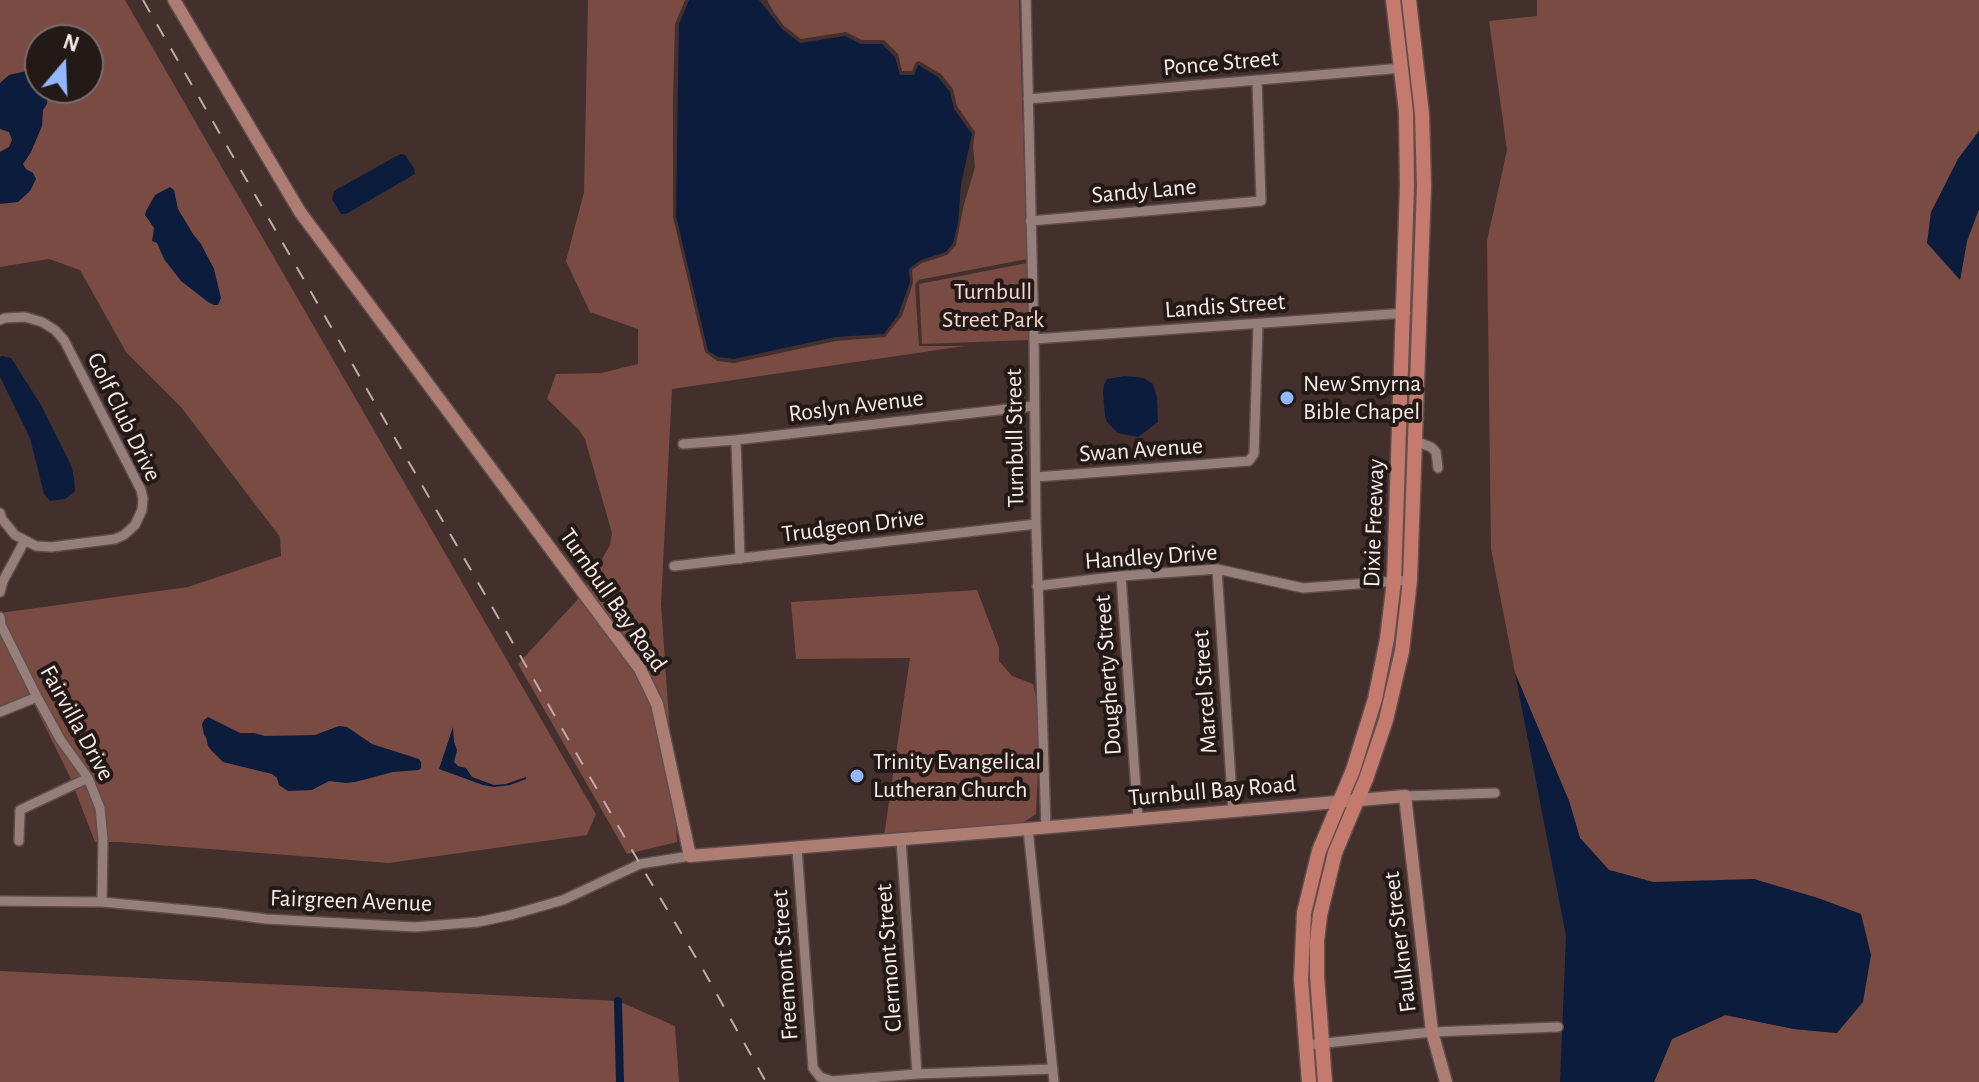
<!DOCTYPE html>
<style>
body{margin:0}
#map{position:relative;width:1979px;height:1082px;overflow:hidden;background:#43302c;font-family:"Alegreya Sans",sans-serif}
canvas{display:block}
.north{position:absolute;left:24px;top:24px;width:80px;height:80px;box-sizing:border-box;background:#231a18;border:2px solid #786d6b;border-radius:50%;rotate:19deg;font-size:22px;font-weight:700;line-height:32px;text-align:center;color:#f8eae7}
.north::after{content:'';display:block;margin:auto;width:28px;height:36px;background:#92b7fd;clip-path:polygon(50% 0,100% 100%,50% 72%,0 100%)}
</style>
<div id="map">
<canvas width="1979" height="1082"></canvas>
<div class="north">N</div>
</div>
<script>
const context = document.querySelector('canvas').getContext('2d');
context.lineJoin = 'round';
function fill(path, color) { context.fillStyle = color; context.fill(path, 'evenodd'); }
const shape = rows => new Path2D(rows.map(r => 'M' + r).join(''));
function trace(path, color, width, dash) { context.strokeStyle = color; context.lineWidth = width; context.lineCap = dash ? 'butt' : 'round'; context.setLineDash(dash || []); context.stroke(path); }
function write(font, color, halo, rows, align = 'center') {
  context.font = font + ' "Alegreya Sans",sans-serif'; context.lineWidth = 8; context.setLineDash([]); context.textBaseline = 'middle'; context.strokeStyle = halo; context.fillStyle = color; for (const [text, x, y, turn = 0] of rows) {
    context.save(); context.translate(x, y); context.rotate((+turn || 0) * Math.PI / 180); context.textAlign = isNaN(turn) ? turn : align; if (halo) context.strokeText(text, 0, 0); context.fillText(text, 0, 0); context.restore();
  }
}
fill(shape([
 [0,0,125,0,596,814,587,835,389,863,120,842,95,842,70,777,33,702,0,717,0,613,188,587,281,556,280,537,181,407,126,352,80,270,49,259,0,267],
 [40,40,88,40,88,88,40,88],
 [588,0,685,0,675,24,673,97,673,217,705,352,717,361,734,363,836,341,885,337,902,316,913,283,912,270,922,263,947,255,956,245,963,208,975,167,973,146,975,132,957,106,953,89,941,74,919,61,916,62,912,71,902,71,898,54,884,40,862,40,846,32,801,39,784,26,773,11,767,0,1019,0,1027,259,918,280,915,285,919,346,965,346,672,389,661,604,671,748,661,702,585,589,610,545,612,533,585,439,579,430,547,399,556,374,601,373,638,364,638,329,590,312,566,261,584,192],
 [1537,0,1979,0,1979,131,1958,159,1927,242,1960,279,1967,241,1979,209,1979,1082,1654,1082,1672,1039,1726,1015,1794,1029,1837,1033,1696,882,1653,882,1609,870,1580,838,1569,801,1515,673,1491,549,1487,241,1507,150,1489,21,1537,16],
 [1027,263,1030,340,922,344,919,284],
 [977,590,999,648,999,661,1012,676,1033,684,1038,705,1039,747,1036,814,1021,824,884,836,910,658,796,659,791,602],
 [580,597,636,672,653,706,675,808,677,842,627,854,518,664],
 [0,971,618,1001,675,1026,679,1082,0,1082]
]), '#794b43');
fill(shape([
 [689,0,759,0,782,29,800,43,845,36,861,44,882,44,895,57,900,75,914,75,918,65,938,77,950,92,954,109,972,134,961,184,958,223,953,243,946,252,921,260,909,269,910,282,898,315,884,334,835,337,734,359,718,357,708,351,676,216,679,24],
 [27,71,35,72,39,75,40,88,46,88,48,93,47,104,43,110,42,126,31,152,23,164,26,169,33,173,36,179,30,191,18,202,0,204,0,152,9,147,12,140,9,132,0,129,0,83,9,75],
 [1979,131,1979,209,1967,241,1960,280,1927,243,1931,212,1958,159],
 [400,154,405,155,414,168,415,174,346,214,341,214,332,199,334,191],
 [170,187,174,190,178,209,193,234,201,244,214,269,221,298,218,305,214,305,208,302,181,281,164,259,157,243,152,241,154,228,145,215,146,211,155,195],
 [2,356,11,358,41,405,71,465,74,477,75,491,65,499,50,501,44,494,30,438,0,377,0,357],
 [1125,376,1144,378,1153,384,1157,398,1158,422,1138,437,1118,433,1107,422,1105,416,1103,392,1104,385,1107,379],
 [1515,673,1569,801,1580,838,1609,870,1653,882,1754,879,1818,898,1861,914,1871,955,1863,1002,1837,1033,1794,1029,1725,1015,1672,1039,1654,1082,1560,1082,1566,936],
 [208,717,240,733,254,733,265,736,315,735,339,726,347,727,372,744,419,759,421,762,421,768,419,770,393,772,355,782,346,783,329,781,312,790,288,791,279,785,277,778,272,774,223,762,212,751,208,746,206,737,204,735,202,724,204,720],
 [453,727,454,742,457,750,454,762,458,766,466,768,472,777,494,785,506,784,526,777,526,779,510,785,494,787,483,785,439,769]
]), '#0c1c3d');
trace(shape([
 [618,1001,620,1082]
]), '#0c1c3d', 8);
const street = shape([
 [1026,0,1034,339,1036,524,1046,828],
 [1028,99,1403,68],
 [1030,221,1261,201,1257,80],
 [0,320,5,318,25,317,42,322,55,330,64,340,141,490,143,499,142,510,135,525,124,535,115,539,51,547,36,546,15,535,2,519,0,513],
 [1034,339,1406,313],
 [736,440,740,559],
 [1415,441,1431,447,1436,452,1438,468],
 [683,444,736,440,1034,406],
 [1036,477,1249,461,1254,454,1258,324],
 [674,566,1036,524],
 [1217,569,1233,811],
 [1121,576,1138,819],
 [1037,586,1121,576,1217,569,1303,588,1410,580],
 [0,592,3,581,24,542],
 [0,617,1,625,37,697,60,739,88,778,100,808,103,839,102,902],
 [0,712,37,697],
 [1405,796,1495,793],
 [1028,829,1054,1082],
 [901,839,917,1074],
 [19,841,20,810,88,778],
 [797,848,813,1068,820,1077,832,1081,917,1074,1053,1069],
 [0,901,102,902,220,913,266,919,415,927,478,922,511,915,563,900,640,864,690,856],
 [1306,1045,1432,1032,1558,1027]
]);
const secondary = shape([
 [174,0,300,212,640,669,657,704,690,856,1028,829,1405,796,1432,1032,1446,1082]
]);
const primary = shape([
 [1309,1082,1301,979,1304,913,1319,851,1353,770,1375,699,1387,639,1394,581,1407,186,1406,112,1393,0],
 [1325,1082,1317,976,1317,941,1320,915,1335,853,1366,779,1386,720,1402,651,1410,580,1424,186,1422,114,1409,0]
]);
trace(street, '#5f4e4b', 12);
trace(secondary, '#5f4e4b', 15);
trace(primary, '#5f4e4b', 17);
trace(street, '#967f7a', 9);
trace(secondary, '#ad7d73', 12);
trace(primary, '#c47a6d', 14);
trace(shape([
 [143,0,640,864,705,973,766,1082]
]), '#bdadaa', 2, [14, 14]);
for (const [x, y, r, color] of [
 [1287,398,8,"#92b7fd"],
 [857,776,8,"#92b7fd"]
]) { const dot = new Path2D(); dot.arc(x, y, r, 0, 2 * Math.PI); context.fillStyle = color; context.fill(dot); trace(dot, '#231a18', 3); }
write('24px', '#f8eae7', '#231a18', [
 ["Ponce Street",1221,63,-5],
 ["Sandy Lane",1144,191,-5],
 ["Landis Street",1225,306,-4],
 ["Roslyn Avenue",856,406,-7],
 ["Golf Club Drive",124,417,64],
 ["Turnbull Street",1015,438,-91],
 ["Swan Avenue",1141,450,-4],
 ["Dixie Freeway",1374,523,-88],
 ["Trudgeon Drive",853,526,-7],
 ["Handley Drive",1151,557,-4],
 ["Turnbull Bay Road",613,600,55],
 ["Dougherty Street",1108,675,-94],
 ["Marcel Street",1205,692,-94],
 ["Fairvilla Drive",77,723,61],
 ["Turnbull Bay Road",1212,791,-5],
 ["Fairgreen Avenue",351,901,2],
 ["Faulkner Street",1400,942,-97],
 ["Clermont Street",889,958,-94],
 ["Freemont Street",785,965,-94]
]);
write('24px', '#f7d6cf', '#231a18', [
 ["Turnbull",993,292],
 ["Street Park",993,320]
]);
write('24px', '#f8eae7', '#231a18', [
 ["New Smyrna",1303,384],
 ["Bible Chapel",1303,412],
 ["Trinity Evangelical",873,762],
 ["Lutheran Church",873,790]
], 'left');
</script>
